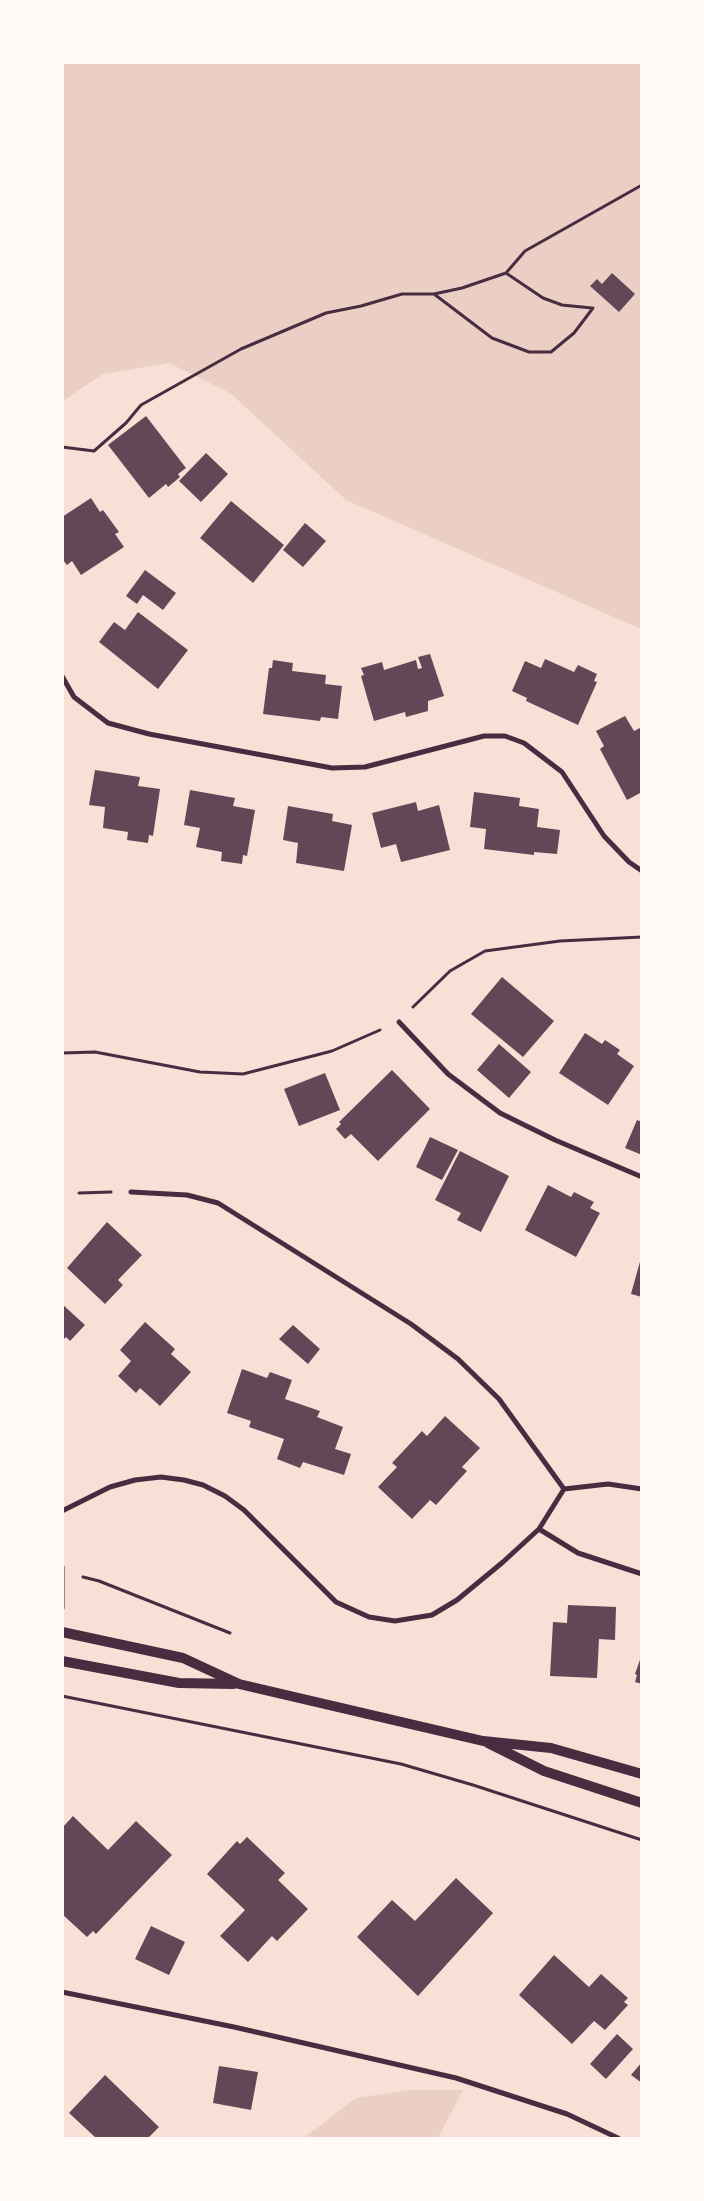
<!DOCTYPE html>
<style>
body{margin:0}
#map{position:relative;width:704px;height:2201px;overflow:hidden;background:#f7e1d7;font-family:"Work Sans",sans-serif}
canvas{display:block}
.frame{position:absolute;inset:0;border:64px solid #fffaf5;pointer-events:none}
</style>
<div id="map">
<canvas width="704" height="2201"></canvas>
<div class="frame"></div>
</div>
<script>
const context = document.querySelector('canvas').getContext('2d');
context.lineJoin = 'round';
function fill(path, color) { context.fillStyle = color; context.fill(path, 'evenodd'); }
const shape = rows => new Path2D(rows.map(r => 'M' + r).join(''));
function trace(path, color, width, dash) { context.strokeStyle = color; context.lineWidth = width; context.lineCap = dash ? 'butt' : 'round'; context.setLineDash(dash || []); context.stroke(path); }
fill(shape([
 [63,63,641,63,641,629,346,500,230,393,169,363,103,374,63,401],
 [410,2090,463,2090,438,2138,304,2138,356,2098]
]), '#ebcfc5');
fill(shape([
 [612,273,635,294,619,312,590,286,597,279,602,284],
 [146,416,186,468,178,474,180,477,168,487,166,484,149,498,108,445],
 [206,453,228,474,201,502,179,481],
 [91,498,100,512,103,510,119,532,115,534,124,547,81,575,72,561,67,565,62,559,62,517],
 [231,501,284,545,253,583,200,538],
 [305,523,326,541,303,567,283,550],
 [145,570,176,593,163,610,143,595,137,604,126,596],
 [138,612,188,650,158,689,99,642,114,622,125,630],
 [430,654,444,696,428,701,428,711,406,717,405,712,374,721,361,676,364,675,361,668,382,662,384,670,416,660,418,669,422,668,418,657],
 [545,659,574,672,578,665,597,674,594,681,597,682,578,725,526,701,527,698,512,691,525,661,541,668],
 [273,660,293,663,292,671,326,675,325,684,342,686,338,719,321,717,320,721,263,714,269,668,272,668],
 [625,716,634,731,642,727,642,792,627,800,600,749,604,746,596,731],
 [95,770,140,777,138,786,160,789,153,836,149,835,148,843,127,840,128,832,103,828,105,807,89,805],
 [190,790,235,798,233,806,255,810,247,856,243,855,242,864,221,861,222,852,196,847,200,828,184,825],
 [474,792,520,798,519,806,539,809,537,827,560,830,557,854,534,852,534,855,484,849,486,829,470,827],
 [416,802,418,811,439,805,450,850,401,862,396,844,381,848,372,813],
 [288,806,333,814,332,821,352,825,344,871,296,863,298,843,283,840],
 [502,977,554,1021,523,1057,471,1014],
 [585,1033,602,1044,605,1040,620,1050,617,1054,634,1066,608,1105,559,1073],
 [499,1044,531,1072,509,1098,477,1070],
 [392,1070,430,1109,378,1161,351,1134,345,1139,336,1129,341,1124,339,1122],
 [325,1073,340,1110,299,1126,284,1089],
 [637,1120,642,1122,642,1155,625,1148],
 [430,1137,458,1150,442,1180,416,1167],
 [460,1151,509,1176,481,1232,457,1220,461,1213,435,1200],
 [548,1185,571,1197,574,1192,594,1202,590,1208,600,1213,576,1257,525,1230],
 [107,1222,142,1255,118,1280,123,1285,105,1304,67,1268],
 [641,1258,642,1258,642,1297,631,1294],
 [62,1304,85,1325,70,1341,66,1337,62,1341],
 [145,1322,175,1349,171,1354,191,1372,160,1406,140,1388,136,1393,118,1376,131,1361,120,1350],
 [293,1325,320,1349,308,1364,279,1339],
 [242,1369,267,1378,270,1372,292,1380,285,1399,320,1411,317,1417,343,1427,335,1449,351,1454,344,1475,303,1462,300,1468,277,1459,284,1439,249,1427,251,1421,227,1413],
 [445,1416,480,1448,462,1467,467,1471,436,1505,430,1500,412,1519,378,1487,397,1467,392,1463,422,1431,427,1436],
 [568,1605,616,1607,615,1640,599,1639,597,1678,550,1676,553,1622,567,1623],
 [642,1654,642,1684,635,1682,637,1675,635,1674],
 [73,1816,108,1850,136,1821,172,1855,96,1934,93,1931,87,1937,62,1914,62,1828],
 [247,1837,285,1873,278,1880,308,1909,277,1941,272,1936,248,1962,220,1936,245,1910,207,1874,237,1841,240,1844],
 [456,1878,493,1913,418,1996,357,1937,392,1900,415,1921],
 [151,1926,185,1942,169,1975,135,1959],
 [554,1955,589,1987,601,1974,628,1998,624,2002,628,2005,605,2030,594,2021,572,2044,519,1995],
 [617,2034,633,2049,606,2079,590,2064],
 [642,2062,642,2083,631,2075],
 [219,2066,258,2072,251,2110,213,2103],
 [105,2075,159,2127,148,2138,96,2138,69,2113]
]), '#644757');
trace(shape([
 [506,273,543,298,562,305,592,308],
 [434,294,462,288,506,273,525,251,642,185],
 [62,447,94,451,126,423,141,405,241,349,326,313,361,306,402,294,434,294,492,338,529,352,551,352,574,333,593,308],
 [413,1007,450,971,485,951,560,941,642,937],
 [62,1053,95,1052,200,1072,243,1074,332,1051,380,1030],
 [79,1193,111,1192],
 [83,1577,99,1581,230,1633],
 [62,1696,401,1764,473,1785,642,1840]
]), '#4a2c40', 3);
trace(shape([
 [62,676,74,697,108,723,149,734,332,768,365,767,484,736,505,736,524,743,562,772,604,836,629,862,642,871],
 [399,1022,448,1074,500,1113,555,1140,642,1177],
 [564,1489,608,1484,642,1489],
 [62,1511,110,1487,135,1480,161,1477,184,1480,203,1485,225,1496,244,1510,336,1602,369,1617,395,1621,432,1615,457,1600,503,1562,539,1529,564,1489,499,1399,458,1359,411,1324,218,1203,187,1195,131,1192],
 [539,1529,578,1553,642,1574],
 [62,1567,62,1608],
 [62,1992,234,2027,456,2078,567,2114,618,2138]
]), '#4a2c40', 5);
trace(shape([
 [62,1632,183,1658,239,1684,483,1741,551,1748,642,1774],
 [62,1661,179,1683,234,1684],
 [488,1743,544,1771,642,1803]
]), '#4a2c40', 10);
</script>
